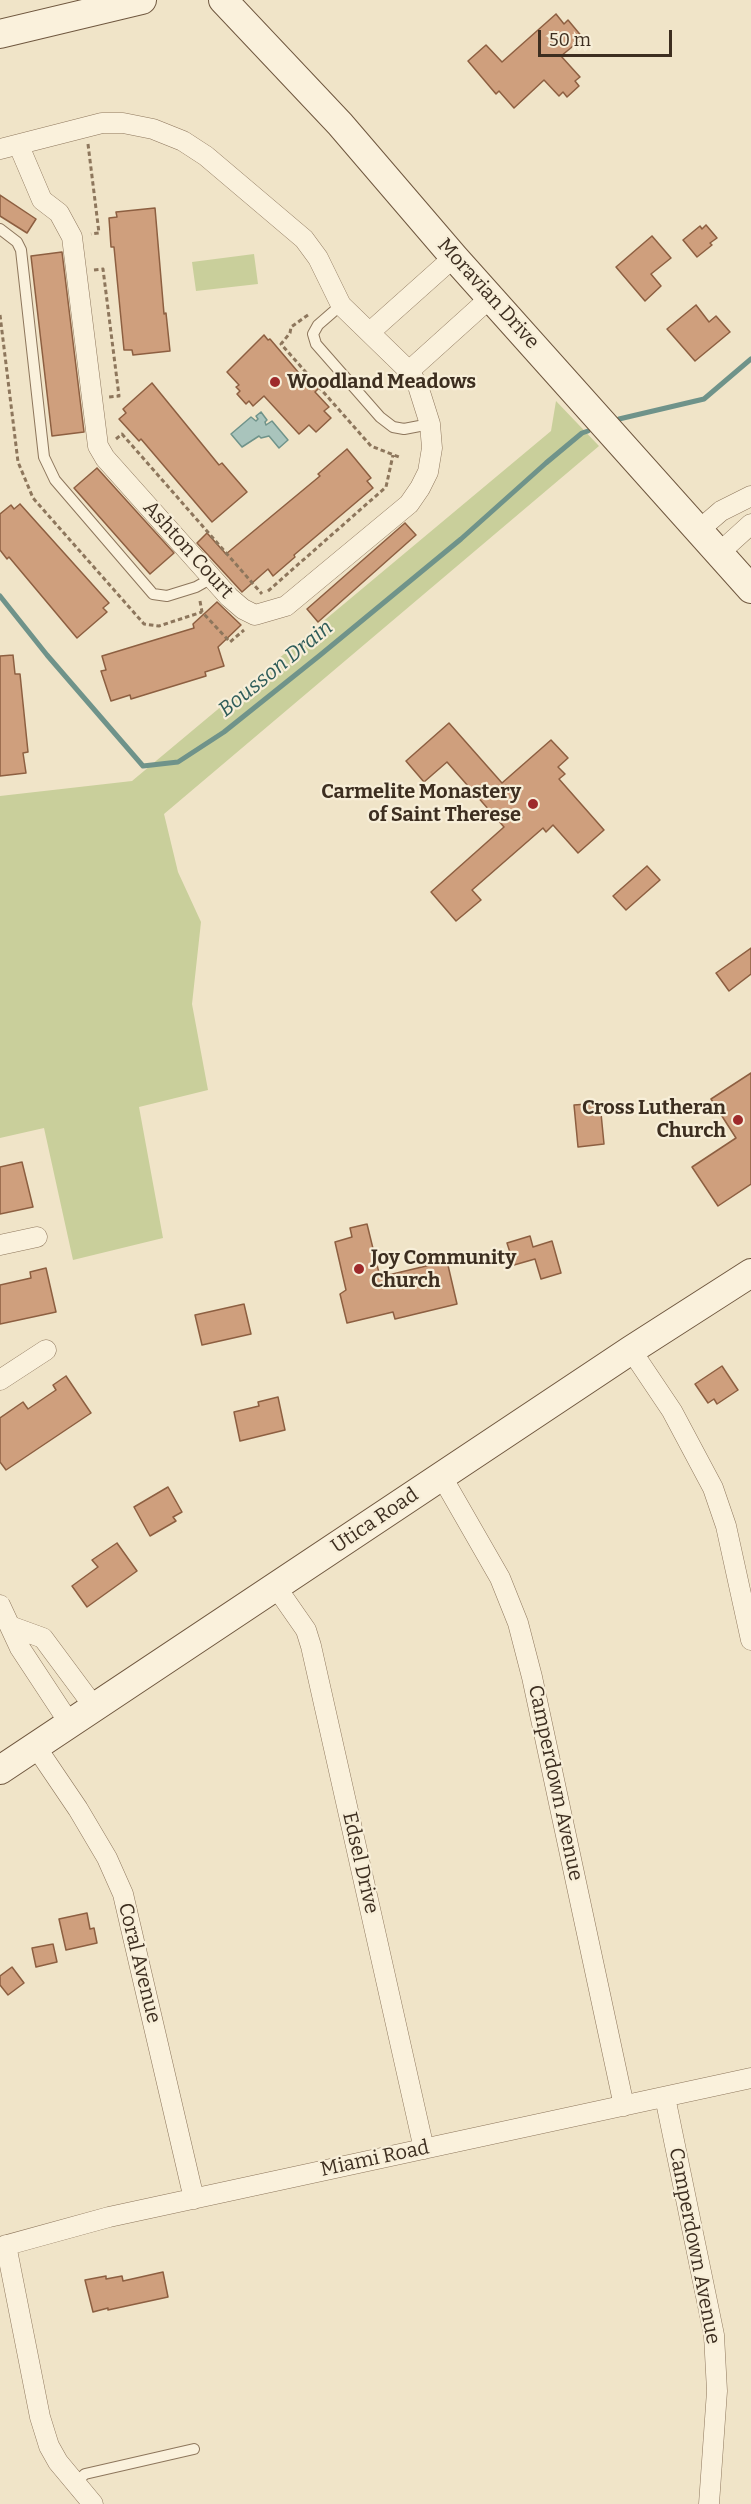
<!DOCTYPE html>
<style>
body{margin:0}
#map{position:relative;width:751px;height:2504px;overflow:hidden;background:#f0e4c8;font-family:Bitter,serif}
canvas{display:block}
.scale{position:absolute;left:538px;top:30px;width:134px;height:27px;box-sizing:border-box;border:3px solid #3d2e20;border-top:0;padding-left:8px;font-size:18px;line-height:21px;white-space:nowrap;color:#3d2e20;-webkit-text-stroke:4px #f7eed8;paint-order:stroke}
</style>
<div id="map">
<canvas width="751" height="2504"></canvas>
<div class="scale">50 m</div>
</div>
<script>
const context = document.querySelector('canvas').getContext('2d');
context.lineJoin = 'round';
function fill(path, color) { context.fillStyle = color; context.fill(path, 'evenodd'); }
const shape = rows => new Path2D(rows.map(r => 'M' + r).join(''));
function trace(path, color, width, dash) { context.strokeStyle = color; context.lineWidth = width; context.lineCap = dash ? 'butt' : 'round'; context.setLineDash(dash || []); context.stroke(path); }
function write(font, color, halo, rows, align = 'center') {
  context.font = font + ' Bitter,serif'; context.lineWidth = 4.5; context.setLineDash([]); context.textBaseline = 'middle'; context.strokeStyle = halo; context.fillStyle = color; for (const [text, x, y, turn = 0] of rows) {
    context.save(); context.translate(x, y); context.rotate((+turn || 0) * Math.PI / 180); context.textAlign = isNaN(turn) ? turn : align; if (halo) context.strokeText(text, 0, 0); context.fillText(text, 0, 0); context.restore();
  }
}
fill(shape([
 [254,254,258,284,196,291,192,262],
 [556,401,599,446,164,814,178,872,201,922,192,1004,208,1090,139,1107,163,1238,73,1260,44,1128,0,1138,0,796,132,781,551,431]
]), '#c9cf9b');
const water = shape([
 [261,412,267,420,265,422,266,425,272,421,288,440,279,448,269,436,261,438,259,436,242,447,231,434,251,417,256,421,258,419,256,416,261,412]
]);
fill(water, '#a9c4bc');
trace(water, '#6f938a', 1.5);
trace(shape([
 [619,419,704,399,751,359],
 [0,596,47,655,143,766,178,762,224,732,319,656,461,539,546,463,582,433,588,431]
]), '#6f938a', 5);
const building = shape([
 [556,14,564,24,568,20,583,38,561,56,580,77,575,81,579,86,567,97,563,92,559,96,544,80,514,108,499,91,496,94,468,61,486,45,502,62,556,14],
 [0,195,36,219,27,233,0,216,0,195],
 [155,208,164,314,166,313,170,351,133,355,132,350,124,350,114,247,111,247,109,218,117,217,116,212,155,208],
 [706,225,717,238,710,243,712,245,697,257,683,240,700,226,702,229,706,225],
 [652,236,671,258,651,274,661,286,645,301,616,267,652,236],
 [62,252,84,432,52,436,31,256,62,252],
 [696,305,709,322,716,316,730,332,695,361,667,329,696,305],
 [264,335,268,340,270,339,304,379,308,376,319,388,315,392,329,407,324,411,331,418,316,432,309,425,299,434,264,396,253,406,249,401,246,404,237,394,240,391,236,387,239,385,227,372,264,335],
 [152,383,219,465,222,463,247,492,212,522,141,439,139,441,119,419,126,413,123,409,152,383],
 [347,449,371,478,367,481,373,488,294,555,295,557,273,576,268,569,242,592,197,543,207,533,226,554,320,476,318,474,347,449],
 [97,468,174,553,150,574,74,488,97,468],
 [20,504,109,603,103,608,107,612,77,638,9,557,7,559,0,550,0,514,11,505,14,509,20,504],
 [405,523,416,535,318,622,307,609,405,523],
 [217,602,241,625,218,647,224,666,205,672,206,676,131,699,130,695,111,701,101,671,106,670,102,656,194,628,193,624,217,602],
 [13,655,15,674,20,674,28,752,23,753,26,773,0,776,0,656,13,655],
 [449,723,502,783,551,740,568,758,558,767,565,774,559,779,604,830,578,853,553,825,546,832,543,828,472,890,481,900,456,921,431,892,504,827,447,762,424,782,406,761,449,723],
 [647,866,660,880,626,910,613,896,647,866],
 [751,948,751,974,729,991,716,973,751,948],
 [751,1073,751,1184,718,1206,692,1167,736,1138,711,1099,751,1073],
 [600,1103,604,1144,578,1147,574,1105,600,1103],
 [22,1162,33,1207,0,1214,0,1167,22,1162],
 [367,1224,380,1277,447,1261,457,1304,395,1319,393,1312,347,1323,340,1294,346,1290,335,1242,352,1237,350,1228,367,1224],
 [530,1236,533,1247,552,1241,561,1273,541,1279,535,1259,514,1265,507,1243,530,1236],
 [46,1268,56,1312,0,1324,0,1285,31,1278,30,1272,46,1268],
 [244,1304,251,1334,202,1345,195,1315,244,1304],
 [722,1366,738,1390,717,1404,714,1399,708,1403,695,1384,722,1366],
 [66,1376,91,1413,6,1470,0,1462,0,1418,23,1402,28,1409,56,1390,53,1385,66,1376],
 [278,1397,285,1430,240,1441,234,1412,259,1406,258,1402,278,1397],
 [168,1487,182,1512,173,1517,176,1521,150,1536,134,1507,168,1487],
 [117,1543,137,1571,87,1607,72,1586,98,1567,92,1560,117,1543],
 [87,1913,90,1929,94,1928,97,1943,66,1950,59,1919,87,1913],
 [53,1944,57,1962,36,1967,32,1948,53,1944],
 [12,1967,24,1983,8,1995,0,1985,0,1976,12,1967],
 [163,2272,168,2297,108,2310,108,2308,93,2312,85,2280,106,2276,106,2279,122,2276,123,2281,163,2272]
]);
fill(building, '#cf9f7d');
trace(building, '#8d5f41', 1.5);
const lane = shape([
 [0,229,17,242,21,250,44,457,55,480,153,594,167,596,196,587,212,578],
 [341,305,318,325,313,334,316,344,380,417,393,427,404,429,430,424],
 [75,2483,85,2474,194,2449]
]);
const street = shape([
 [0,149,102,123,123,123,153,129,183,141,206,156,304,239,318,258,341,305,409,371,418,386,430,424,432,448,428,472,420,488,409,504,286,606,255,615,243,609,229,597,105,458,98,446,72,237,59,213,42,200,19,146],
 [370,332,454,257],
 [409,371,490,298],
 [699,530,721,511,751,496],
 [719,553,751,524],
 [0,1245,37,1237],
 [631,1350,672,1411,713,1488,726,1526,751,1640],
 [0,1380,46,1350],
 [442,1477,500,1578,518,1623,532,1677,624,2106],
 [276,1587,306,1630,311,1646,424,2149],
 [0,1605,20,1648,70,1724],
 [10,1626,43,1638,95,1708],
 [36,1747,78,1809,107,1858,123,1894,194,2199],
 [665,2097,714,2335,717,2391,709,2504],
 [6,2245,40,2417,49,2446,58,2462,93,2504],
 [0,2247,109,2217,751,2078]
]);
const secondary = shape([
 [223,0,340,124,454,257,751,589],
 [0,34,142,0],
 [0,1770,631,1350,751,1273]
]);
trace(lane, '#8d765c', 12);
trace(street, '#8d765c', 21);
trace(secondary, '#6f573f', 30);
trace(shape([
 [88,144,99,233,91,234],
 [94,270,103,269,119,396,109,397],
 [0,315,18,462,33,498,144,624,159,626,202,612],
 [308,315,291,327,290,333,281,344,371,446,399,457],
 [116,439,122,434,262,594],
 [268,591,386,487,393,455],
 [200,601,202,612,230,642,244,630]
]), '#8d765c', 3, [4.5, 3]);
trace(lane, '#faf1dc', 10);
trace(street, '#faf1dc', 20);
trace(secondary, '#faf1dc', 28);
for (const [x, y, r, color] of [
 [275,382,6,"#9e2a2b"],
 [533,804,6,"#9e2a2b"],
 [738,1120,6,"#9e2a2b"],
 [359,1269,6,"#9e2a2b"]
]) { const dot = new Path2D(); dot.arc(x, y, r, 0, 2 * Math.PI); context.fillStyle = color; context.fill(dot); trace(dot, '#f7eed8', 2); }
write('20px', '#3d2e20', '#f7eed8', [
 ["Moravian Drive",488,294,48],
 ["Ashton Court",188,550,48],
 ["Utica Road",375,1521,-34],
 ["Camperdown Avenue",555,1783,78],
 ["Edsel Drive",360,1863,77],
 ["Coral Avenue",139,1963,76],
 ["Miami Road",375,2159,-12],
 ["Camperdown Avenue",694,2246,79]
]);
write('bold 20px', '#3d2e20', '#f7eed8', [
 ["Woodland Meadows",287,382],
 ["Carmelite Monastery",521,792,"right"],
 ["of Saint Therese",521,815,"right"],
 ["Cross Lutheran",726,1108,"right"],
 ["Church",726,1131,"right"],
 ["Joy Community",371,1258],
 ["Church",371,1281]
], 'left');
write('italic 21px', '#2f5d5a', '#f7eed8', [
 ["Bousson Drain",276,669,-39]
]);
</script>
